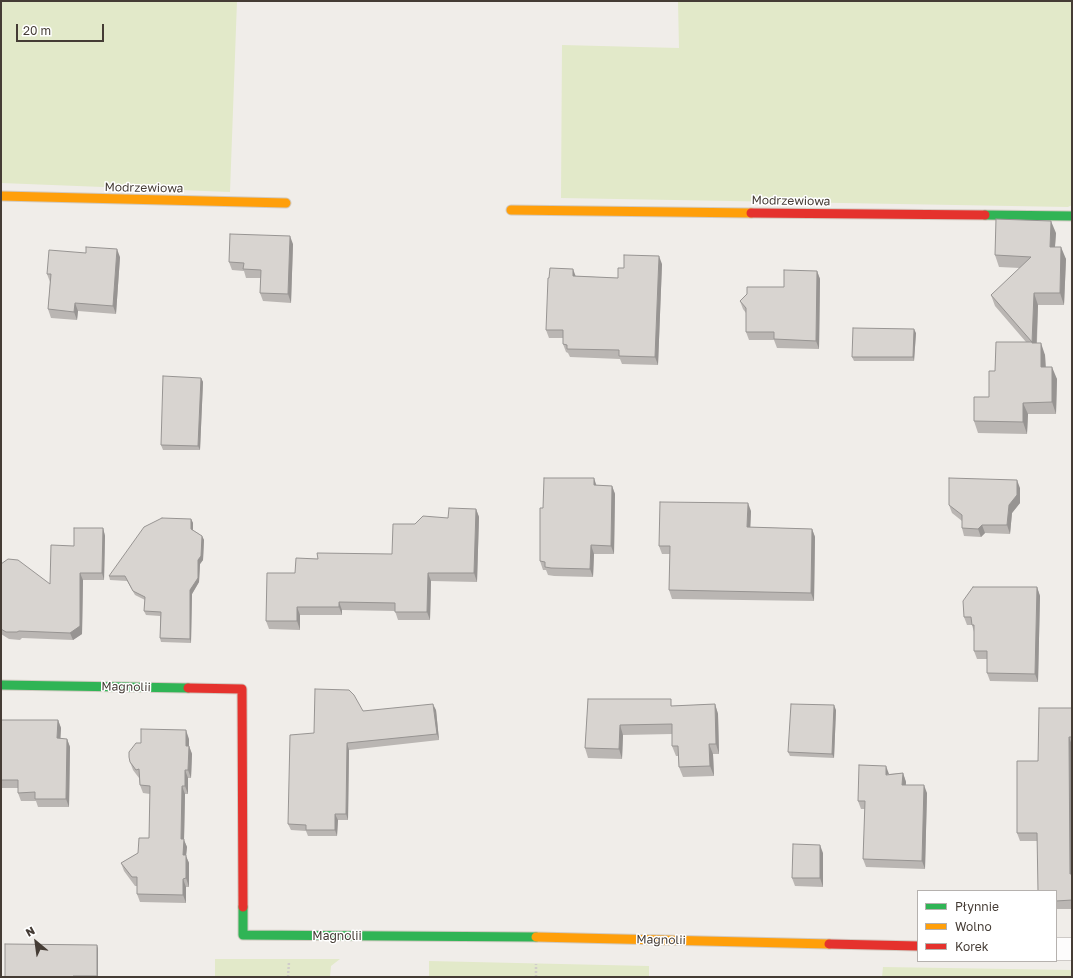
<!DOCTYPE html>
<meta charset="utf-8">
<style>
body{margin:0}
#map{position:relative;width:1073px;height:978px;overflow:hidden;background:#f0ede9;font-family:"Golos Text",sans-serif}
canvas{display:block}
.frame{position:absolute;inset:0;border:2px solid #453c35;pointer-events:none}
.legend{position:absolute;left:917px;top:890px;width:140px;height:72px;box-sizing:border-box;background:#fff;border:1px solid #b5b1ae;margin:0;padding:5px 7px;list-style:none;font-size:12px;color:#453c35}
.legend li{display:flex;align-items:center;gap:8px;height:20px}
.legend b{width:20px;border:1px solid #b5b1ae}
.north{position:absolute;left:16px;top:922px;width:40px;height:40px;-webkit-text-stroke:3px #fff;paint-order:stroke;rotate:331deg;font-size:11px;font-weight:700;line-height:16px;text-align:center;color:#453c35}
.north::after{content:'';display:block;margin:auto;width:14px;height:18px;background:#453c35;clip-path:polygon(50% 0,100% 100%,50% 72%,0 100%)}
.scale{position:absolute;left:16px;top:24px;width:88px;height:18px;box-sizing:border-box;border:2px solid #453c35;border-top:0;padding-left:5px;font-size:12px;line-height:14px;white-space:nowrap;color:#453c35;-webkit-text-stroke:3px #fff;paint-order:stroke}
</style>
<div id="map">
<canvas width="1073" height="978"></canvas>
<div class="frame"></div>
<ul class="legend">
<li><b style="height:5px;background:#30b455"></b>Płynnie</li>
<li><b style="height:5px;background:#ff9f0a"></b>Wolno</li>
<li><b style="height:5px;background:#e5322d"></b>Korek</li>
</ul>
<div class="north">N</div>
<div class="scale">20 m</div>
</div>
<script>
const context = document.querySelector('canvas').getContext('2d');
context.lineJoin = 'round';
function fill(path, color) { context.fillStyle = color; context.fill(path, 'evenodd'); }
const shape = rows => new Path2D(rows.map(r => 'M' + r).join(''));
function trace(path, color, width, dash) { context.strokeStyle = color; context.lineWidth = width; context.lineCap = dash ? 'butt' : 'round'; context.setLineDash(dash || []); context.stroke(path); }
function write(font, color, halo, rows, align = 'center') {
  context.font = font + ' "Golos Text",sans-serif'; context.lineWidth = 3; context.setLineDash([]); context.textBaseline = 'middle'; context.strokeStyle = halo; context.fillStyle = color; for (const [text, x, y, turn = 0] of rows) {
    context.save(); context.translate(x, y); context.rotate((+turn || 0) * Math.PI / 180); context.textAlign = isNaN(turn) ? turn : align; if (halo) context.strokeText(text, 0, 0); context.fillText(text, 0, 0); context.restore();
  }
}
fill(shape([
 [1,1,237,1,230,192,1,183],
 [709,1,1072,1,1072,205,1068,207,561,198,562,45,679,48,678,2],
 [215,959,340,959,331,966,330,977,215,977],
 [429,961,649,966,649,977,429,977],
 [883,967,1072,970,1072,977,882,977]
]), '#e2e9c9');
const street = shape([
 [1056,949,1072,949]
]);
const fast = shape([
 [985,215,1072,216],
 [1,685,188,688],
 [243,907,243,935,536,937]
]);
const slow = shape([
 [1,196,286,203],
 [511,210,751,213],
 [536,937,829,944]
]);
const jam = shape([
 [751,213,985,215],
 [188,688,242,689,243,907],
 [829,944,918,946]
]);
trace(street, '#cecac7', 24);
trace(fast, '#d1cac1', 11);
trace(slow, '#d1cac1', 11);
trace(jam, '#d1cac1', 11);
trace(shape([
 [288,977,289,962],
 [536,977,536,964]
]), '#d0ccca', 2.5, [2, 2]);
trace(street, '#fdfcfc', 22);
trace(fast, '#30b455', 9);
trace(slow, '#ff9f0a', 9);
trace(jam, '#e5322d', 9);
fill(shape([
 [1056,233,1055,247,1066,259,1064,305,1038,305,1037,343,1045,355,1046,367,1057,379,1056,414,1028,414,1027,434,978,433,974,421,989,397,995,371,1026,342,995,306,991,295,1020,268,999,267,995,255],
 [293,244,291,303,263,301,260,293,261,278,246,278,244,271,232,270,229,262],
 [120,257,116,314,78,311,77,320,51,318,48,309,50,282,47,274],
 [662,264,658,365,622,364,620,359,570,357,568,353,566,352,563,344,563,338,549,338,546,330,576,276,618,278,624,268],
 [817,271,820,279,819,349,777,348,774,340,749,340,746,332,746,313,743,309,740,301,784,287],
 [916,333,914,361,854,361,852,357],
 [201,378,203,382,200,450,163,450,161,445],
 [596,485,612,486,615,494,614,554,594,554,593,577,554,576,548,575,546,570,543,570,540,561,543,508],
 [1020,488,1020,503,1012,513,1010,534,985,533,981,537,964,536,962,528,962,521,952,513,949,505],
 [476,509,479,517,477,582,431,581,430,620,398,620,395,611,342,610,342,615,300,615,300,630,269,629,266,621,295,573,318,559,392,554,415,524,448,518],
 [751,511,750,527,812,529,815,537,814,601,672,599,669,590,670,554,662,554,659,546],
 [191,519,193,523,193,530,202,536,204,540,203,560,200,564,199,582,192,594,191,643,161,642,160,638,160,616,146,615,144,611,145,600,135,595,127,581,110,580,109,576],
 [103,528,105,536,104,580,83,580,82,634,73,640,22,638,20,640,9,639,1,634,1,564,50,584,74,546],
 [1037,587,1040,596,1038,682,990,681,987,673,987,659,977,659,974,651,974,632,972,625,967,625,964,617],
 [588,699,673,706,715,704,718,714,719,754,713,754,714,776,683,777,679,767,678,756,676,756,672,746,672,734,623,735,622,759,588,758,585,748],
 [1072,708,1072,909,1056,909,1056,891,1037,841,1020,841,1017,833,1038,761],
 [436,710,439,740,349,750,348,820,338,820,337,836,308,836,306,831,291,830,288,824,363,711],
 [836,710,834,758,790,756,788,752],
 [1,720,58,720,61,728,60,739,67,739,70,747,69,807,38,807,36,801,21,801,18,793,18,788,1,788],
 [189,739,189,746,192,754,191,778,188,778,188,794,185,794,184,840,187,847,186,856,189,863,189,887,186,887,186,903,140,902,137,894,137,886,135,886,124,871,121,863,138,853,149,838,150,794,143,793,140,785,139,778,133,770,130,762,141,743],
 [903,773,906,782,906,785,927,793,925,869,866,867,863,859,865,809,861,809,858,801,889,774],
 [823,853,823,887,795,886,792,878],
 [97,945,98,949,98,977,5,977]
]), '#bab6b3');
fill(shape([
 [1051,221,1056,233,1054,259,1050,247],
 [290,236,293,244,291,303,288,294],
 [1061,247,1066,259,1064,305,1060,293],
 [117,249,120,257,116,314,113,306],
 [659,256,662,264,658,365,655,357],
 [573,269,576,277,573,276],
 [817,271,820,279,819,349,816,341],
 [1034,293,1038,305,1036,355,1032,343],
 [75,303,78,311,77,320,74,312],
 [914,329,916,333,914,361,913,357],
 [1041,343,1045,355,1046,379,1041,367],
 [1052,367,1057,379,1056,414,1052,402],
 [201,378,203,382,200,450,198,446],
 [1023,403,1028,414,1027,434,1023,422],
 [594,478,597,487,594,485],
 [1017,480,1020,488,1020,503,1012,513,1010,534,1007,525,1009,505],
 [612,486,615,494,614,554,611,546],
 [748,503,751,511,750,536,747,527],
 [476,509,479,517,477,582,474,573],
 [191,519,193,523,193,534,191,529],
 [982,525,985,533,981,537,978,529],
 [103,528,105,536,104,580,102,573],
 [812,529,815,537,814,601,811,593],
 [202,536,204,540,203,560,200,564,199,582,192,594,191,643,190,639,190,590,198,560],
 [591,545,594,554,593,577,590,569],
 [80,573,83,580,82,634,73,640,70,633],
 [428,573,431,581,430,620,427,612],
 [1037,587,1040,596,1038,682,1035,674],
 [339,602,342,610,342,615,339,607],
 [297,607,300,615,300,630,297,621],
 [433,704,436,710,439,740,437,734],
 [715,704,718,714,719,754,716,744],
 [834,705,836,710,834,758,832,754],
 [58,720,61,728,60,747,57,738],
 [620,725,623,735,622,759,619,749],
 [186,730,189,739,189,755,186,746],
 [1069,737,1072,745,1072,880,1070,874],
 [67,739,70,747,69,807,66,799],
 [347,743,349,750,348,820,346,814],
 [709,744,713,754,714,776,710,766],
 [189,746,192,754,191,778,188,770],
 [886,766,889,774,886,775],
 [185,770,188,778,188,794,185,786],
 [903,773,906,782,905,793,902,785],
 [924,785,927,793,925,869,922,861],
 [182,786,185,794,184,840,187,847,186,856,189,863,189,887,186,878,181,839],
 [335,814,338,820,337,836,335,830],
 [820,845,823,853,823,887,820,878],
 [183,879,186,887,186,903,183,895],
 [97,945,98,949,98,977,97,977]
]), '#979492');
const building = shape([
 [996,219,1051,221,1050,247,1061,247,1060,293,1034,293,1032,343,1041,343,1041,367,1052,367,1052,402,1023,403,1023,422,974,421,974,397,989,397,989,371,995,371,996,342,1032,342,991,295,1031,257,995,255,996,219],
 [230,234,290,236,288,294,260,293,261,270,243,269,244,263,229,262,230,234],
 [86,247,117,249,113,306,75,303,74,312,48,309,51,274,47,274,49,250,86,253,86,247],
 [624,255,659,256,655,357,619,356,619,350,567,349,567,345,563,344,563,330,546,330,548,278,549,278,550,268,573,269,573,276,618,278,618,268,624,268,624,255],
 [784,270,817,271,816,341,774,339,774,332,746,332,746,308,740,301,747,294,747,287,784,287,784,270],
 [853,328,914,329,913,357,852,357,853,328],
 [163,376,201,378,198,446,161,445,163,376],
 [544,478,594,478,594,485,612,486,611,546,591,545,590,569,551,568,545,567,545,562,540,561,540,508,543,508,544,478],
 [949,478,1017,480,1017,495,1009,505,1007,525,982,525,978,529,962,528,962,515,949,505,949,478],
 [660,502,748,503,747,527,812,529,811,593,669,590,670,546,659,546,660,502],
 [449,508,476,509,474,573,428,573,427,612,395,612,395,603,339,602,339,607,297,607,297,621,266,621,267,573,295,573,296,558,318,559,317,553,392,554,393,524,415,524,423,516,448,518,449,508],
 [162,518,191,519,191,529,202,536,201,556,198,560,198,578,190,590,190,639,160,638,161,612,144,611,145,597,133,591,125,576,109,576,144,527,162,518],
 [74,528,103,528,102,573,80,573,80,626,70,633,19,631,17,632,6,632,1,629,1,564,8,559,18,560,50,584,51,545,74,546,74,528],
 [973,587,1037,587,1035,674,987,673,987,651,974,651,974,625,972,625,971,617,964,617,963,601,973,587],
 [315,689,349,690,354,695,363,711,433,704,437,734,347,743,346,814,335,814,335,830,306,830,306,825,288,824,290,735,314,733,315,689],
 [588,699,671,699,671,706,715,704,716,744,709,744,710,766,679,767,678,746,672,746,672,724,620,725,619,749,585,748,588,699],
 [791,704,834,705,832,754,788,752,791,704],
 [1039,708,1072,708,1072,737,1069,737,1070,874,1072,874,1072,900,1056,901,1056,891,1038,891,1037,833,1017,833,1017,761,1038,761,1039,708],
 [1,720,58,720,57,738,67,739,66,799,35,799,35,792,18,793,18,780,1,780,1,720],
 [141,729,186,730,186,746,189,746,188,770,185,770,185,786,182,786,181,839,184,839,183,855,186,855,186,878,183,879,183,895,137,894,137,877,132,877,121,863,138,853,139,838,149,838,150,786,140,785,139,769,136,770,130,762,129,757,129,752,136,743,141,743,141,729],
 [859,765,886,766,886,775,903,773,902,785,924,785,922,861,863,859,865,801,858,801,859,765],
 [793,844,820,845,820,878,792,878,793,844],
 [5,944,97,945,97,976,73,976,73,977,5,977,5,944]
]);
fill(building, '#d8d4d0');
trace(building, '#979492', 1);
write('12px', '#453c35', '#fff', [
 ["Modrzewiowa",144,188,1],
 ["Modrzewiowa",791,201,1],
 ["Magnolii",126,687,1],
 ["Magnolii",337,936],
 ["Magnolii",661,940,1]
]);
</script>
